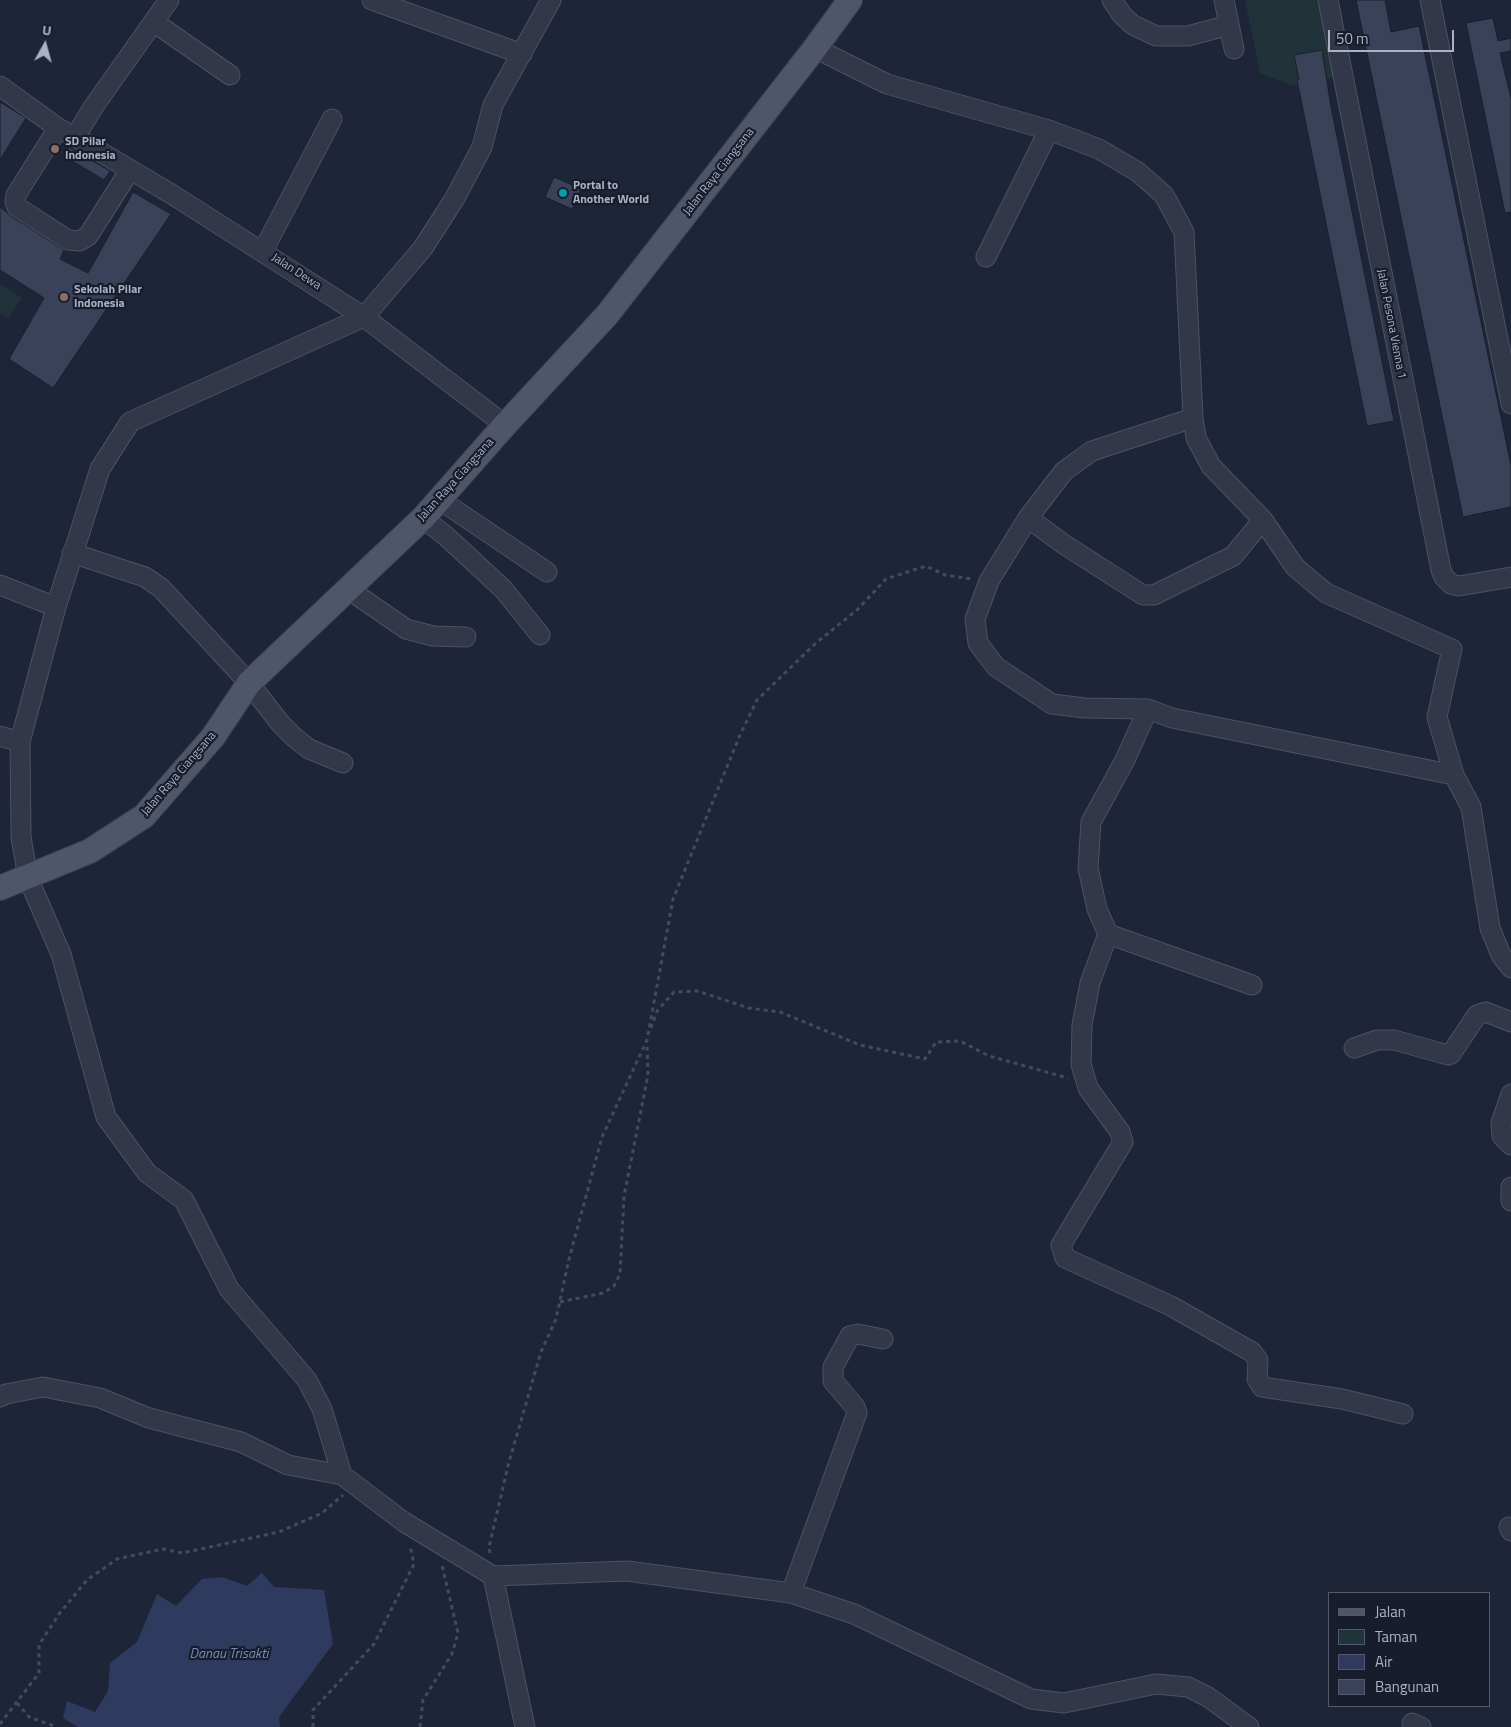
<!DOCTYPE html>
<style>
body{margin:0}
#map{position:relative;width:1511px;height:1727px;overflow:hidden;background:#1e2538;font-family:"Titillium Web",sans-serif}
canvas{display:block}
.legend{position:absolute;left:1328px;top:1592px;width:162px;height:115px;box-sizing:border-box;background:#171d2d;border:1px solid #53596a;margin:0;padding:6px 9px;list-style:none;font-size:15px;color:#acb2c6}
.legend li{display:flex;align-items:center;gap:10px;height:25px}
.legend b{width:25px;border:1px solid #53596a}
.north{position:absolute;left:20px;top:20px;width:50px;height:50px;-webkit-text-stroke:4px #171d2d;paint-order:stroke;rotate:7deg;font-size:14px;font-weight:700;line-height:20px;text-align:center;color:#acb2c6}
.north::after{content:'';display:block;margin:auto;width:18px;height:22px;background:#acb2c6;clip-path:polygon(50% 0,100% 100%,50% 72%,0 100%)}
.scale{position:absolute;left:1328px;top:30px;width:126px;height:22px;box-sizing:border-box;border:2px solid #acb2c6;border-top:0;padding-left:6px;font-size:15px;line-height:18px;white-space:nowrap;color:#acb2c6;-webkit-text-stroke:4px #171d2d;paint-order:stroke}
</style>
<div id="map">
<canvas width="1511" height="1727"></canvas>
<ul class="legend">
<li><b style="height:6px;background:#4f5669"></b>Jalan</li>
<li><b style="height:14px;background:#203339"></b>Taman</li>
<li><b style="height:14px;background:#2e3b5f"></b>Air</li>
<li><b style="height:14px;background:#3a4259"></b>Bangunan</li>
</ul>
<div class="north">U</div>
<div class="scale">50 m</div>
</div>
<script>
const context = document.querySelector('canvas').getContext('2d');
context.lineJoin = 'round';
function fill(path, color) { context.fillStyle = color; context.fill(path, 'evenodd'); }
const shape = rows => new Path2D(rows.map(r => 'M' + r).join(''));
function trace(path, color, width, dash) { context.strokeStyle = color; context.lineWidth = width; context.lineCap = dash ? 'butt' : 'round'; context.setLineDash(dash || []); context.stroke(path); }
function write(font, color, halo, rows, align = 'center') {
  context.font = font + ' "Titillium Web",sans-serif'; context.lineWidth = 4.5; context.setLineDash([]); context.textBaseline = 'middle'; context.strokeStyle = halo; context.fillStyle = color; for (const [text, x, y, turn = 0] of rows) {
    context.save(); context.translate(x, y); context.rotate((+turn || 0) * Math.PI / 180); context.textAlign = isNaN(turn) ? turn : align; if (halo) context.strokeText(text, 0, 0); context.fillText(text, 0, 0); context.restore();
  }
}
fill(shape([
 [1245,0,1330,0,1345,75,1293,86,1260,73],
 [0,284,22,298,8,318,0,313]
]), '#203339');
fill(shape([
 [262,1573,274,1587,324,1590,333,1644,279,1717,280,1727,78,1727,63,1718,67,1701,95,1712,108,1691,110,1663,137,1642,157,1594,176,1606,202,1579,222,1577,247,1586]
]), '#2e3b5f');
const building = shape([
 [1356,0,1385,0,1391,32,1419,26,1511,465,1511,507,1463,517,1356,0],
 [1493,18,1498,41,1511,38,1511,51,1500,53,1511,98,1511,212,1505,213,1466,23,1493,18],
 [1322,50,1331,107,1394,421,1367,426,1297,80,1299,79,1294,55,1322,50],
 [0,102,26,118,0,160,0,102],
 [69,147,110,171,104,180,64,156,69,147],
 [554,177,581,189,572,209,545,197,554,177],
 [133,192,171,214,53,388,9,359,44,298,0,270,0,207,11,216,64,250,60,259,88,273,133,192]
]);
fill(building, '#3a4259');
trace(building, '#191f2f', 1);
const minor = shape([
 [372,0,522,54],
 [1112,0,1122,15,1133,25,1156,36,1188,36,1229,25],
 [1224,0,1234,49],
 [1328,0,1441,570,1444,577,1451,584,1459,586,1511,577],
 [1430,0,1511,404],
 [155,23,230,75],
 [815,48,887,84,1049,130,1099,149,1138,172,1164,195,1184,232,1193,418,1196,438,1211,466,1263,520,1295,567,1326,593,1452,649,1437,717,1454,775,1471,807,1490,928,1501,955,1511,968],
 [0,86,58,128,75,137,94,106,169,0],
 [58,128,16,195,15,202,17,207,68,240,79,241,88,236,130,170],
 [75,137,173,195,364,317,505,425],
 [263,251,332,119],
 [986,257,1049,130],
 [1193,418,1092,451,1064,471,1028,518,989,581,975,619,978,643,996,667,1052,704,1085,708,1148,709,1172,718,1454,775],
 [440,500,547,572],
 [423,518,447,537,503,589,540,635],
 [1028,518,1065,545,1143,595,1154,595,1233,556,1263,520],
 [72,553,145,577,161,588,249,683,280,723,294,737,309,749,343,763],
 [0,585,56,607],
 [348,589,406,629,433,636,466,637],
 [1148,709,1125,760,1091,822,1088,868,1097,909,1108,934,1252,985],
 [0,736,20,742],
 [1108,934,1090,983,1082,1025,1081,1064,1088,1088,1120,1132,1123,1142,1061,1245,1065,1258,1171,1306,1252,1352,1258,1360,1257,1379,1262,1387,1342,1399,1403,1414],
 [1354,1048,1377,1040,1394,1040,1448,1055,1451,1054,1477,1015,1486,1012,1511,1022],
 [1511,1094,1501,1123,1502,1136,1511,1145],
 [1511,1187,1511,1201],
 [0,1397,6,1394,43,1387,100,1398,149,1418,241,1442,288,1465,342,1475,404,1522,493,1576,627,1571,791,1593,854,1614,1031,1699,1064,1703,1156,1684,1188,1687,1208,1697,1249,1727],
 [342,1475,322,1409,307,1380,229,1289,184,1200,147,1173,106,1117,61,954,28,878,21,837,20,742,56,607,100,469,130,422,364,317,423,248,455,198,482,147,493,105,551,0],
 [1509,1527,1511,1531],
 [493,1576,525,1727],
 [791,1593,857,1413,855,1407,833,1381,833,1367,850,1336,858,1334,883,1339],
 [1412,1723,1421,1727]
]);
const major = shape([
 [0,888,90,851,144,816,213,737,249,683,423,518,505,425,607,315,815,48,850,0]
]);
trace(minor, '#4c5264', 21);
trace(major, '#3b4152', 26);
trace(shape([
 [651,1028,657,1011,674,992,697,991,749,1008,780,1012,860,1045,925,1059,936,1042,960,1041,989,1056,1068,1078],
 [560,1302,603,1293,614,1286,620,1274,624,1196,648,1075,647,1043],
 [490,1553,489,1547,509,1462,541,1352,556,1319,569,1259,602,1137,647,1040,673,899,740,735,757,700,816,643,857,610,886,579,926,566,945,575,972,579],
 [17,1703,29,1717,57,1727],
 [0,1724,39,1673,39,1645,59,1614,87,1580,117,1559,163,1549,182,1553,279,1532,322,1513,343,1495],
 [313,1727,313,1710,374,1644,414,1564,410,1546],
 [420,1727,423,1700,452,1654,458,1633,442,1565]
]), '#3d5057', 3, [4, 4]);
trace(minor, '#323849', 19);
trace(major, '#4f5669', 24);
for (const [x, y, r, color] of [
 [55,149,5,"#8d6e63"],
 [563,193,5,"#0f9aa8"],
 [64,297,5,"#8d6e63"]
]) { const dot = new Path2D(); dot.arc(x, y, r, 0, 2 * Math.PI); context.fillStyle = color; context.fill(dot); trace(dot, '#171d2d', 2); }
write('bold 12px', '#acb2c6', '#171d2d', [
 ["SD Pilar",65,142],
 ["Indonesia",65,156],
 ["Portal to",573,186],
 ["Another World",573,200],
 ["Sekolah Pilar",74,290],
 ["Indonesia",74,304]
], 'left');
write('12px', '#acb2c6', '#171d2d', [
 ["Jalan Raya Ciangsana",719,172,-52],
 ["Jalan Dewa",296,272,33],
 ["Jalan Pesona Vienna 1",1391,324,79],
 ["Jalan Raya Ciangsana",456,480,-48],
 ["Jalan Raya Ciangsana",179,774,-49]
]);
write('italic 14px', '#798ab5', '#171d2d', [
 ["Danau Trisakti",229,1655]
]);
</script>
